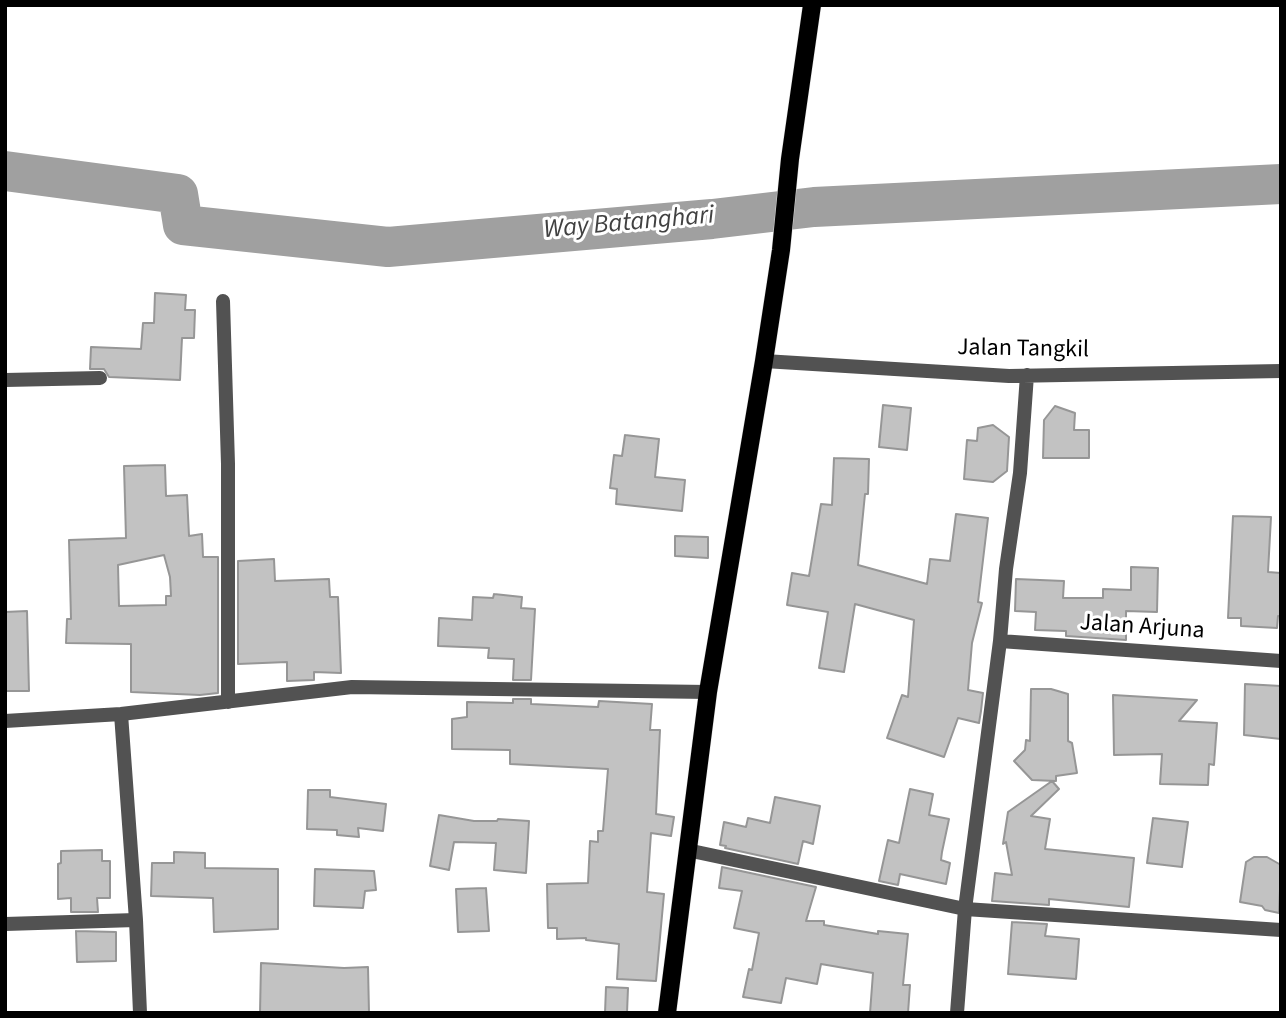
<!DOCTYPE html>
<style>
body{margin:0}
#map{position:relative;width:1286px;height:1018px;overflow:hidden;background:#fff;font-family:"Source Sans 3",sans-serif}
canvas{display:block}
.frame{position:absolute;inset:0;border:7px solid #000;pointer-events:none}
</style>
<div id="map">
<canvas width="1286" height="1018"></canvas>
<div class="frame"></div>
</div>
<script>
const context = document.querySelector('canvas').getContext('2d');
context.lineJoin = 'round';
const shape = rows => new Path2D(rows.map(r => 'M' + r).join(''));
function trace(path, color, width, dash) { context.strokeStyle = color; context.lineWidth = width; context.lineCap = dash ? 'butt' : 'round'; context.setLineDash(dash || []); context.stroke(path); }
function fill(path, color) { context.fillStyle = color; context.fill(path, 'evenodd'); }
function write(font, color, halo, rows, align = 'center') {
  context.font = font + ' "Source Sans 3",sans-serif'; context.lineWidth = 6; context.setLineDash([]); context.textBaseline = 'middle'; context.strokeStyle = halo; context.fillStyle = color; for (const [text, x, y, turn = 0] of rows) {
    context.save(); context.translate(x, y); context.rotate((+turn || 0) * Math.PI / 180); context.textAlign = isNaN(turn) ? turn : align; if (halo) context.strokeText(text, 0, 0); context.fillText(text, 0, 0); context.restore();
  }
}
trace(shape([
 [5,171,178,194,183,225,388,247,712,219,814,207,1281,184]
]), '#a0a0a0', 40);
const building = shape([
 [155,293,186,295,185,310,195,310,194,338,182,338,180,380,109,377,104,369,90,369,91,347,141,349,143,323,154,323,155,293],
 [883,405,911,408,907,450,879,447,883,405],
 [1055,406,1075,413,1074,430,1089,430,1089,458,1043,458,1044,420,1055,406],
 [993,425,1009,437,1007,471,993,482,964,479,967,440,977,441,978,428,993,425],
 [625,435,659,439,655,477,685,480,682,511,616,504,617,489,610,488,614,455,622,456,625,435],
 [834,458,869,459,868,494,865,494,858,565,927,584,930,559,950,561,956,514,988,518,978,602,982,603,972,643,968,690,983,693,981,711,979,723,958,718,944,757,887,738,902,695,908,697,914,620,855,604,844,672,819,668,828,612,787,605,792,573,809,576,821,504,832,505,834,458],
 [165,465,166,496,187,495,189,536,202,534,203,557,218,557,218,693,200,695,131,692,131,644,66,643,67,619,71,619,69,540,126,538,124,466,165,465],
 [164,555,170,577,171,596,166,596,166,605,119,606,118,565,164,555],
 [1233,516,1271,517,1268,572,1281,573,1281,616,1278,616,1277,628,1241,626,1241,618,1228,618,1233,516],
 [675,536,708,537,708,558,675,556,675,536],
 [274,559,275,581,329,579,330,597,338,597,341,673,314,672,314,680,287,681,287,662,238,664,238,561,274,559],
 [1131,567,1158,568,1157,612,1126,611,1126,640,1066,636,1066,631,1035,630,1036,612,1015,611,1016,579,1064,581,1063,598,1103,598,1103,589,1131,590,1131,567],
 [494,594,522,597,521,608,535,609,531,680,513,680,514,659,488,658,489,648,438,646,439,618,472,620,473,597,493,598,494,594],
 [27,611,29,691,5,691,5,612,27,611],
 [1245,684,1281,686,1281,739,1244,735,1245,684],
 [1031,689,1051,689,1068,694,1068,741,1072,743,1077,773,1056,776,1056,781,1032,780,1014,761,1025,750,1026,740,1030,741,1031,689],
 [1113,695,1197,700,1179,721,1217,723,1214,765,1209,764,1208,785,1160,784,1162,754,1114,755,1113,695],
 [513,699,531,699,531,704,598,707,599,701,652,704,650,730,660,730,656,814,674,817,671,836,651,833,647,892,664,894,656,981,617,979,619,944,586,940,586,938,557,939,557,928,548,928,547,884,588,883,590,841,598,842,598,831,603,831,608,769,510,764,510,750,452,749,452,719,467,717,467,702,513,703,513,699],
 [1052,781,1059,789,1031,816,1050,819,1045,849,1134,858,1129,907,1049,899,1049,905,992,901,995,873,1012,875,1006,842,1003,844,1008,812,1052,781],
 [910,789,933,794,929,815,949,819,942,852,941,860,950,863,946,884,900,874,898,885,879,881,888,840,899,843,910,789],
 [308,790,330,790,330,797,386,804,383,831,358,828,359,837,337,835,337,830,307,829,308,790],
 [775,797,820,806,813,844,803,841,798,864,725,848,726,846,720,845,724,822,746,827,748,818,770,823,775,797],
 [439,815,474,821,497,821,498,819,529,821,526,873,494,870,496,843,454,842,449,870,430,866,439,815],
 [1153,818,1188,822,1182,867,1147,863,1153,818],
 [102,850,102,861,110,861,110,898,97,898,98,912,71,912,71,898,58,899,58,864,61,863,61,851,102,850],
 [174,852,205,853,205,868,278,869,278,929,214,932,213,898,151,896,152,863,174,863,174,852],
 [1254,857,1267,857,1281,865,1279,913,1265,910,1262,906,1240,902,1246,862,1254,857],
 [722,867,816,887,806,921,824,921,824,925,878,934,878,931,908,934,903,985,910,985,908,1013,870,1013,873,973,821,964,817,984,786,978,781,1003,743,997,749,969,752,970,759,933,734,928,742,891,719,888,722,867],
 [315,869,374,871,376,890,365,891,363,908,314,906,315,869],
 [486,888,489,931,458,932,456,889,486,888],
 [1012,922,1047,924,1045,936,1079,939,1076,979,1008,974,1012,922],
 [76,931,116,932,116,961,77,962,76,931],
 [261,963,344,968,368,967,369,1013,260,1013,261,963],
 [606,987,628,988,627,1013,605,1013,606,987]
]);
fill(building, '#c2c2c2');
trace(building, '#969696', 2);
const primary = shape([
 [667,1013,708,692,764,361,781,250,790,159,812,5]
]);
trace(primary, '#dbdbdb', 19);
trace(shape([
 [223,301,228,464,228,702],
 [764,361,1009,376,1281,371],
 [5,380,100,378],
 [1000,641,1281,661],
 [121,714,136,920,140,1013],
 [5,721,121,714,352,687,708,692],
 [687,850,965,909,1281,930],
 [5,924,136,920],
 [957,1013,965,909,1000,641,1006,569,1020,473,1027,375]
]), '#525252', 14);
trace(primary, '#000', 18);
write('24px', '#000', '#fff', [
 ["Jalan Tangkil",1023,350,1],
 ["Jalan Arjuna",1142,628,4]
]);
write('italic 26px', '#414141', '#fff', [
 ["Way Batanghari",629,224,-5]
]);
</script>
